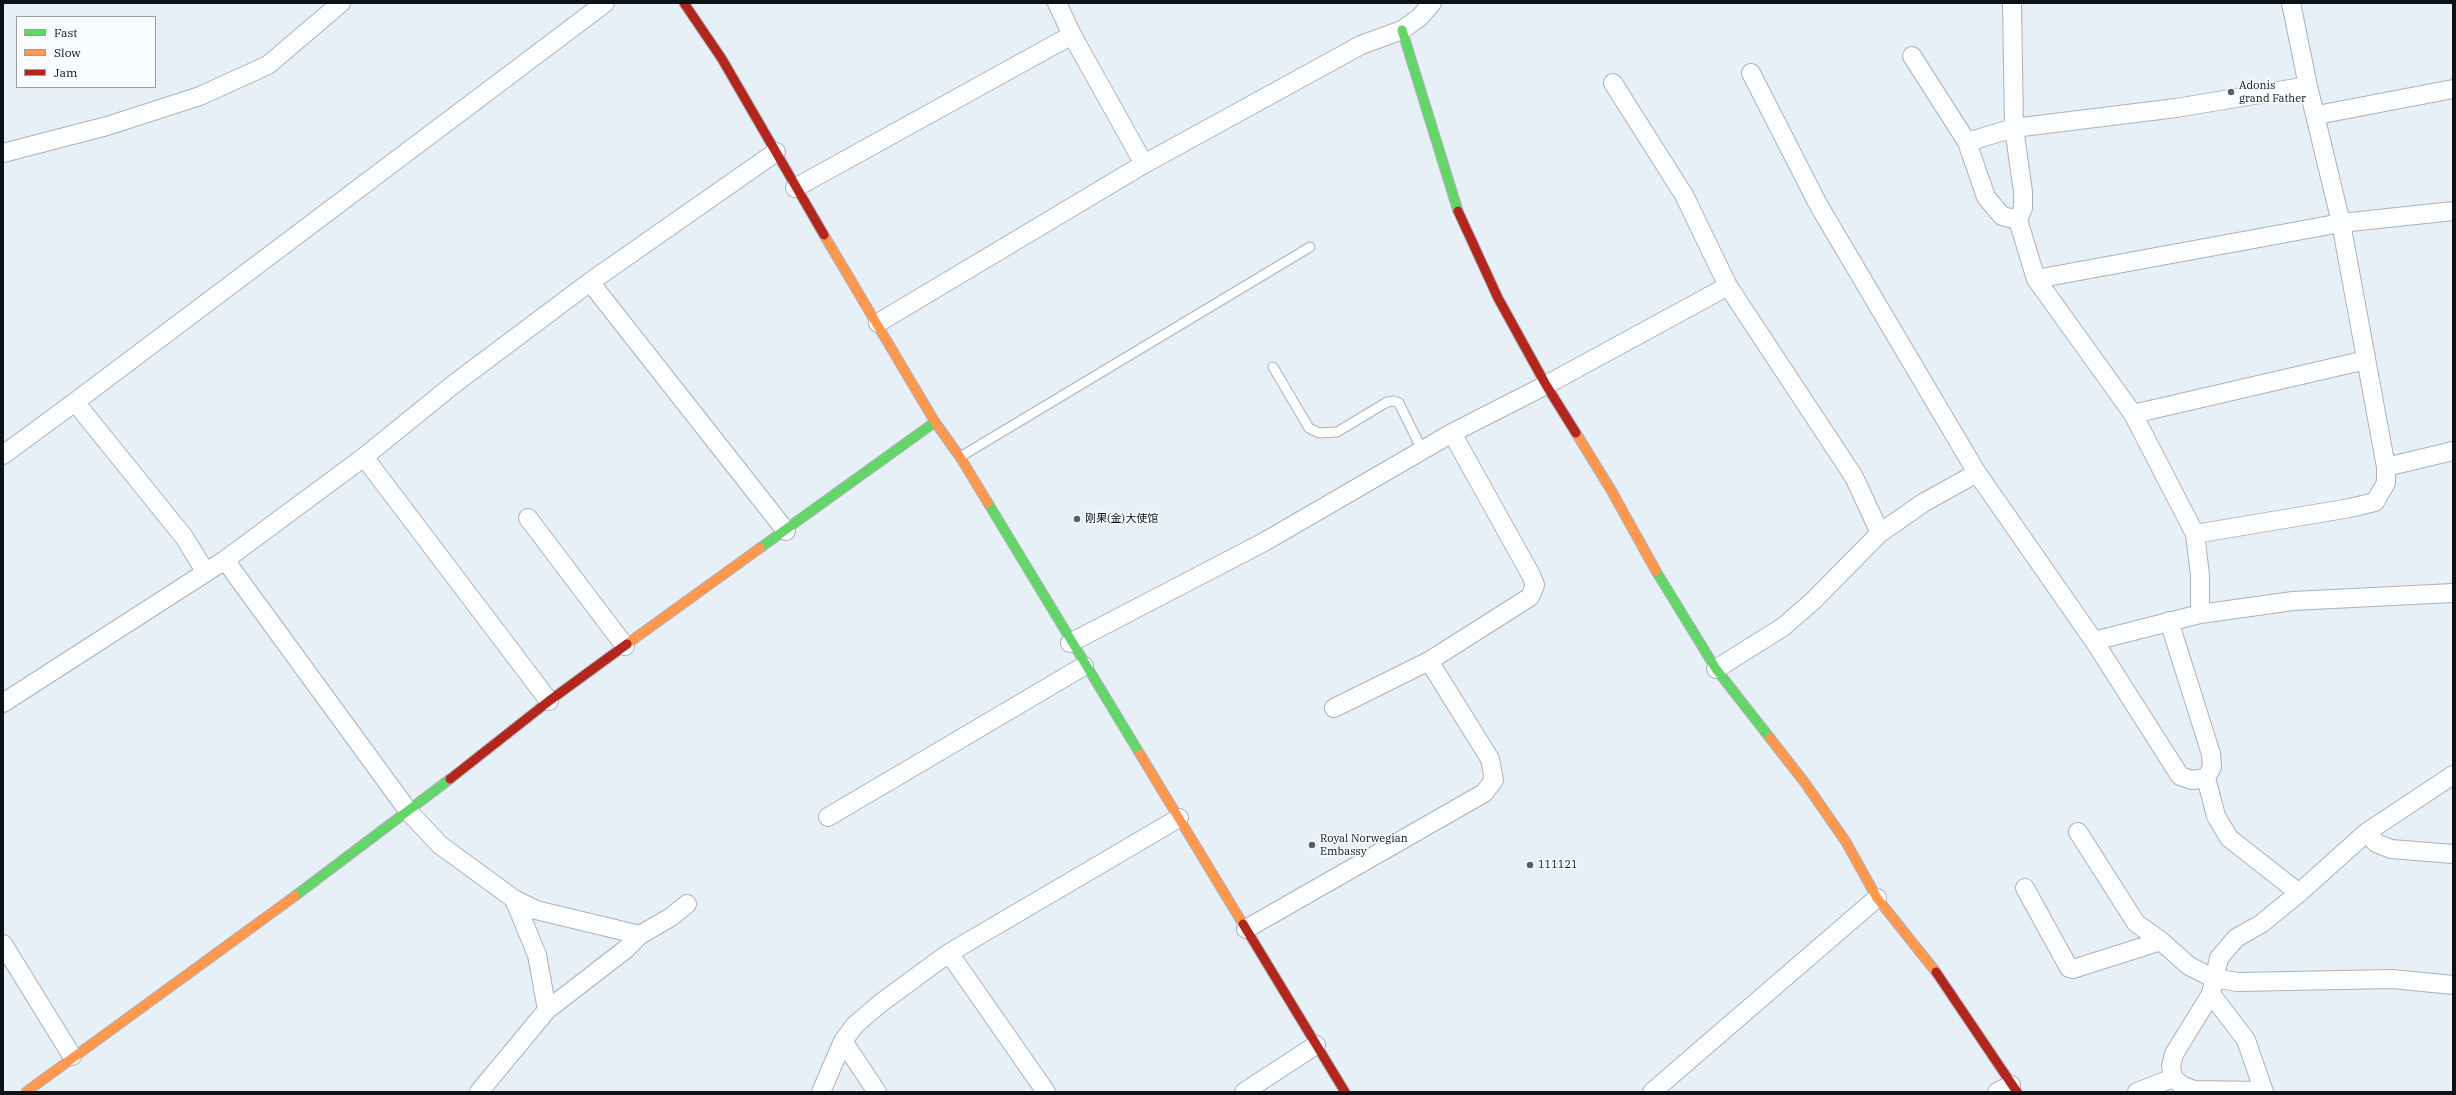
<!DOCTYPE html>
<meta charset="utf-8">
<style>
body{margin:0}
#map{position:relative;width:2456px;height:1095px;overflow:hidden;background:#e6f0f6;font-family:"IBM Plex Serif",serif}
canvas{display:block}
.frame{position:absolute;inset:0;border:4px solid #0c1216;pointer-events:none}
.legend{position:absolute;left:16px;top:16px;width:140px;height:72px;box-sizing:border-box;background:#f9fcfe;border:1px solid #9a9ea1;margin:0;padding:5px 7px;list-style:none;font-size:12px;color:#0c1216}
.legend li{display:flex;align-items:center;gap:8px;height:20px}
.legend b{width:20px;border:1px solid #9a9ea1}
</style>
<div id="map">
<canvas width="2456" height="1095"></canvas>
<div class="frame"></div>
<ul class="legend">
<li><b style="height:5px;background:#63d668"></b>Fast</li>
<li><b style="height:5px;background:#ff974d"></b>Slow</li>
<li><b style="height:5px;background:#b3261e"></b>Jam</li>
</ul>
</div>
<script>
const context = document.querySelector('canvas').getContext('2d');
context.lineJoin = 'round';
const shape = rows => new Path2D(rows.map(r => 'M' + r).join(''));
function trace(path, color, width, dash) { context.strokeStyle = color; context.lineWidth = width; context.lineCap = dash ? 'butt' : 'round'; context.setLineDash(dash || []); context.stroke(path); }
function write(font, color, halo, rows, align = 'center') {
  context.font = font + ' "IBM Plex Serif","Noto Sans SC",serif'; context.lineWidth = 3; context.setLineDash([]); context.textBaseline = 'middle'; context.strokeStyle = halo; context.fillStyle = color; for (const [text, x, y, turn = 0] of rows) {
    context.save(); context.translate(x, y); context.rotate((+turn || 0) * Math.PI / 180); context.textAlign = isNaN(turn) ? turn : align; if (halo) context.strokeText(text, 0, 0); context.fillText(text, 0, 0); context.restore();
  }
}
const lane = shape([
 [1273,367,1309,428,1319,433,1337,432,1387,402,1394,401,1399,403,1422,450],
 [960,457,1310,247]
]);
const street = shape([
 [1057,3,1072,35,1144,164],
 [2012,3,2014,128,2023,192,2023,208,2018,220,2036,279,2133,414,2195,534,2200,575,2200,614],
 [1912,56,1967,142,1986,197,2002,216,2018,220],
 [1751,73,1819,206,1977,473,2094,641,2180,776,2192,780,2206,778],
 [1613,83,1684,195,1728,286,1854,477,1880,533],
 [2317,115,2453,89],
 [1967,142,2014,128,2176,108,2308,86],
 [3,153,107,126,200,96,268,65,341,3],
 [795,188,1072,35],
 [2036,279,2341,223,2453,211],
 [590,282,786,531],
 [878,323,1144,164,1361,45,1402,30,1420,17,1432,3],
 [75,402,605,3],
 [2133,414,2366,360],
 [3,455,75,402,184,537,205,571],
 [364,457,549,701],
 [2386,467,2453,451],
 [528,518,625,646],
 [2195,534,2350,508,2375,502,2386,483,2386,467,2341,223,2308,86,2291,3],
 [225,560,409,812,440,845,514,899,536,910,640,935],
 [2169,621,2211,754,2212,767,2206,778,2216,816,2229,838,2299,893,2367,832,2453,775],
 [2094,641,2200,614,2293,601,2453,593],
 [1070,643,1264,542,1452,433,1546,385,1728,286],
 [1716,669,1783,627,1813,601,1880,533,1923,503,1977,473],
 [3,703,225,560,364,457,454,384,590,282,776,152],
 [1334,708,1429,661,1530,597,1535,585,1531,575,1452,433],
 [828,817,1084,666],
 [2078,832,2136,923,2161,941,2189,966,2213,978,2238,982,2392,979,2453,985],
 [2367,832,2376,843,2391,849,2453,854],
 [2025,888,2069,968,2073,969,2161,941],
 [514,899,537,955,547,1010],
 [1246,929,1484,793,1494,780,1490,759,1429,661],
 [3,944,72,1056],
 [949,953,1046,1092],
 [2211,994,2246,1040,2264,1092],
 [843,1041,877,1092],
 [2173,1078,2171,1066,2174,1054,2211,994,2219,958,2236,938,2261,924,2299,893],
 [479,1092,547,1010,626,949,640,935,671,917,687,904],
 [821,1092,843,1041,855,1025,882,1002,949,953,1179,818],
 [1244,1092,1316,1045],
 [1652,1092,1877,898],
 [1997,1092,2011,1085],
 [2137,1092,2173,1078,2183,1086,2194,1090,2262,1091]
]);
const fast = shape([
 [1402,30,1458,211],
 [988,503,1140,754],
 [760,548,935,422],
 [1656,571,1716,669,1770,738],
 [295,896,450,779]
]);
const slow = shape([
 [824,235,935,422,960,457,988,503],
 [1576,433,1611,490,1656,571],
 [627,644,760,548],
 [1770,738,1805,783,1846,842,1877,898,1936,972],
 [1140,754,1243,924],
 [26,1092,295,896]
]);
const jam = shape([
 [684,3,722,59,824,235],
 [1458,211,1498,298,1546,385,1576,433],
 [450,779,549,701,627,644],
 [1243,924,1345,1092],
 [1936,972,2017,1092]
]);
trace(lane, '#abb2b7', 11);
trace(street, '#abb2b7', 20);
trace(fast, '#abb2b7', 11);
trace(slow, '#abb2b7', 11);
trace(jam, '#abb2b7', 11);
trace(lane, '#fbfdfe', 9);
trace(street, '#fbfdfe', 18);
trace(fast, '#63d668', 9);
trace(slow, '#ff974d', 9);
trace(jam, '#b3261e', 9);
for (const [x, y, r, color] of [
 [2231,92,4,"#586064"],
 [1077,519,4,"#586064"],
 [1312,845,4,"#586064"],
 [1530,865,4,"#586064"]
]) { const dot = new Path2D(); dot.arc(x, y, r, 0, 2 * Math.PI); context.fillStyle = color; context.fill(dot); trace(dot, '#f9fcfe', 1.5); }
write('11px', '#0c1216', '#f9fcfe', [
 ["Adonis",2239,86],
 ["grand Father",2239,99],
 ["刚果(金)大使馆",1085,519],
 ["Royal Norwegian",1320,839],
 ["Embassy",1320,852],
 ["111121",1538,865]
], 'left');
</script>
